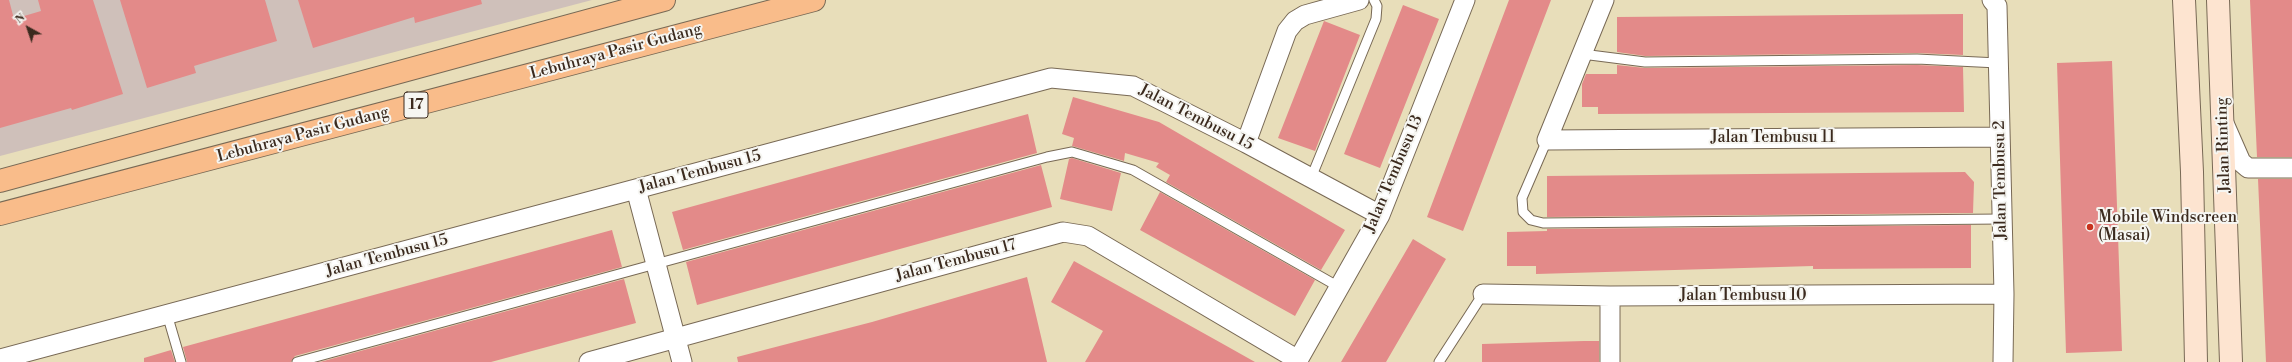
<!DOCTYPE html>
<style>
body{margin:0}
#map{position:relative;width:2292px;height:362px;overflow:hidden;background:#e8deba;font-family:"Libre Bodoni",serif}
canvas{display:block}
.north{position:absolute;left:8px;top:8px;width:40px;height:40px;-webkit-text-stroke:3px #f6f6f2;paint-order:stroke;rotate:320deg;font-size:11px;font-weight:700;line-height:16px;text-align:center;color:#3b2a1e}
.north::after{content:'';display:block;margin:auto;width:14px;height:18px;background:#3b2a1e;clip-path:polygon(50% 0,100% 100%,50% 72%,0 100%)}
</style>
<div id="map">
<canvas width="2292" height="362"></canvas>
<div class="north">N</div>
</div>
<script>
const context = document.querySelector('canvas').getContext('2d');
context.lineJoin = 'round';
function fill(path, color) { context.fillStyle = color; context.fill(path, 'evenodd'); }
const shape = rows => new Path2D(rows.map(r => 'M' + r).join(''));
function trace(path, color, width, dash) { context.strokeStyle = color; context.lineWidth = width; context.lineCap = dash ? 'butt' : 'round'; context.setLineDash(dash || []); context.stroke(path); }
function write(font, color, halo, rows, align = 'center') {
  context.font = font + ' "Libre Bodoni",serif'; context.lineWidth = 4; context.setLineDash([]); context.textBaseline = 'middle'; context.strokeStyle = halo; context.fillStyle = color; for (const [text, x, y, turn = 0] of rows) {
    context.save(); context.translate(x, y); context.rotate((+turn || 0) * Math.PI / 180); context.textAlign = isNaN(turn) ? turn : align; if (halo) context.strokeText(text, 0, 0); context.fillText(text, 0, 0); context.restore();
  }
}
fill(shape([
 [0,0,592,0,0,156]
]), '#cfc0ba');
fill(shape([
 [0,0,9,0,14,19,41,11,38,0,93,0,123,94,72,110,71,108,0,128],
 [120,0,265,0,277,41,194,66,196,73,147,88],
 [298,0,481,0,482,4,415,23,414,17,313,48],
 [1509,0,1551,0,1463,231,1427,217],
 [2250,0,2292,0,2292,157,2257,157],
 [1403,5,1439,19,1380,168,1344,154],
 [1963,14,1963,55,1917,53,1645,56,1617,52,1617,17],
 [1324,21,1360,35,1315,151,1278,138],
 [2112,61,2122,351,2066,353,2057,63],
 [1617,65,1645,68,1917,65,1963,67,1964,112,1598,114,1598,107,1582,107,1582,84,1586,74,1617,74],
 [1073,97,1159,122,1345,230,1321,270,1166,182,1170,175,1156,167,1159,163,1125,153,1124,161,1072,146,1074,138,1062,134],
 [1028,114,1037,153,683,250,672,212],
 [1072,158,1121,173,1112,211,1060,199,1069,159],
 [1041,165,1052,207,697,305,686,262],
 [1965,172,1974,182,1973,213,1971,213,1547,217,1547,176],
 [2258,179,2292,179,2292,362,2266,362],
 [1160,192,1315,280,1295,316,1140,230],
 [1971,225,1971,268,1813,269,1813,266,1536,274,1536,266,1507,266,1507,232,1547,231,1547,229],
 [612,230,622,267,295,356,291,362,187,362,183,347],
 [1413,239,1446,259,1386,362,1341,362],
 [1074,261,1223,344,1255,362,1085,362,1103,331,1051,302],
 [1027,277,1047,362,738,362,737,357,872,322],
 [624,279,636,323,491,362,320,362],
 [1584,341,1599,341,1599,362,1482,362,1482,344],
 [171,350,175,362,144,362,144,358]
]), '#e38a89');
const lane = shape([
 [1582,54,1645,62,1917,59,1998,63],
 [1547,140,1522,198,1523,212,1531,220,1543,223,2002,219],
 [1311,178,1376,19,1377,6,1374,0],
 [167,314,181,362],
 [297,362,1047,157,1072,152,1133,170,1339,287],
 [1439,362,1483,294]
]);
const street = shape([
 [1604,0,1547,140,2000,137],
 [1992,0,1997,6,2004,294,2003,362],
 [2223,121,2241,162,2248,168,2292,168],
 [1246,143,1287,31,1295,21,1305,15,1359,0],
 [636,189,682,362],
 [1483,294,1610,296,2004,294],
 [1610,296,1610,362],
 [0,359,1051,78,1133,86,1246,143,1380,215],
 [589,362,1063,232,1088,236,1298,360],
 [1297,362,1380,215,1465,0]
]);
const secondary = shape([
 [2184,0,2192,172,2196,362],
 [2218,0,2231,362]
]);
const highway = shape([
 [0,181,664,0],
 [0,214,814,0]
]);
trace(lane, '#786955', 11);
trace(street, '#786955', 21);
trace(secondary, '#786955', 24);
trace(highway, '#786955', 24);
trace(lane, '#fff', 9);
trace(street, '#fff', 19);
trace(secondary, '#fde4d0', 22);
trace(highway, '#f9bc8a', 22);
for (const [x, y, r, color] of [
 [2090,227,4,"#c8321e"]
]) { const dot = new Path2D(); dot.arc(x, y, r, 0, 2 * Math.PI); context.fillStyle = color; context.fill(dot); trace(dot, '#f6f6f2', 1.5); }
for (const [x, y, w] of [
 [416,105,24]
]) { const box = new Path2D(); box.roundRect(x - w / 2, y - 13, w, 26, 3); context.fillStyle = '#f6f6f2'; context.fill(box); trace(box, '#3b2a1e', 1); }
write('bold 15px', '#3b2a1e', null, [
 ["17",416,105]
]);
write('16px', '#3b2a1e', '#f6f6f2', [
 ["Lebuhraya Pasir Gudang",616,52,-15],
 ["Jalan Tembusu 15",1196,118,27],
 ["Lebuhraya Pasir Gudang",303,135,-15],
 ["Jalan Tembusu 11",1773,138],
 ["Jalan Rinting",2224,145,-92],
 ["Jalan Tembusu 15",700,172,-15],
 ["Jalan Tembusu 13",1394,174,-67],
 ["Jalan Tembusu 2",2001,180,-91],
 ["Jalan Tembusu 15",387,256,-15],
 ["Jalan Tembusu 17",956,261,-15],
 ["Jalan Tembusu 10",1743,296]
]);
write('16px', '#3b2a1e', '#f6f6f2', [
 ["Mobile Windscreen",2098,218],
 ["(Masai)",2098,236]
], 'left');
</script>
